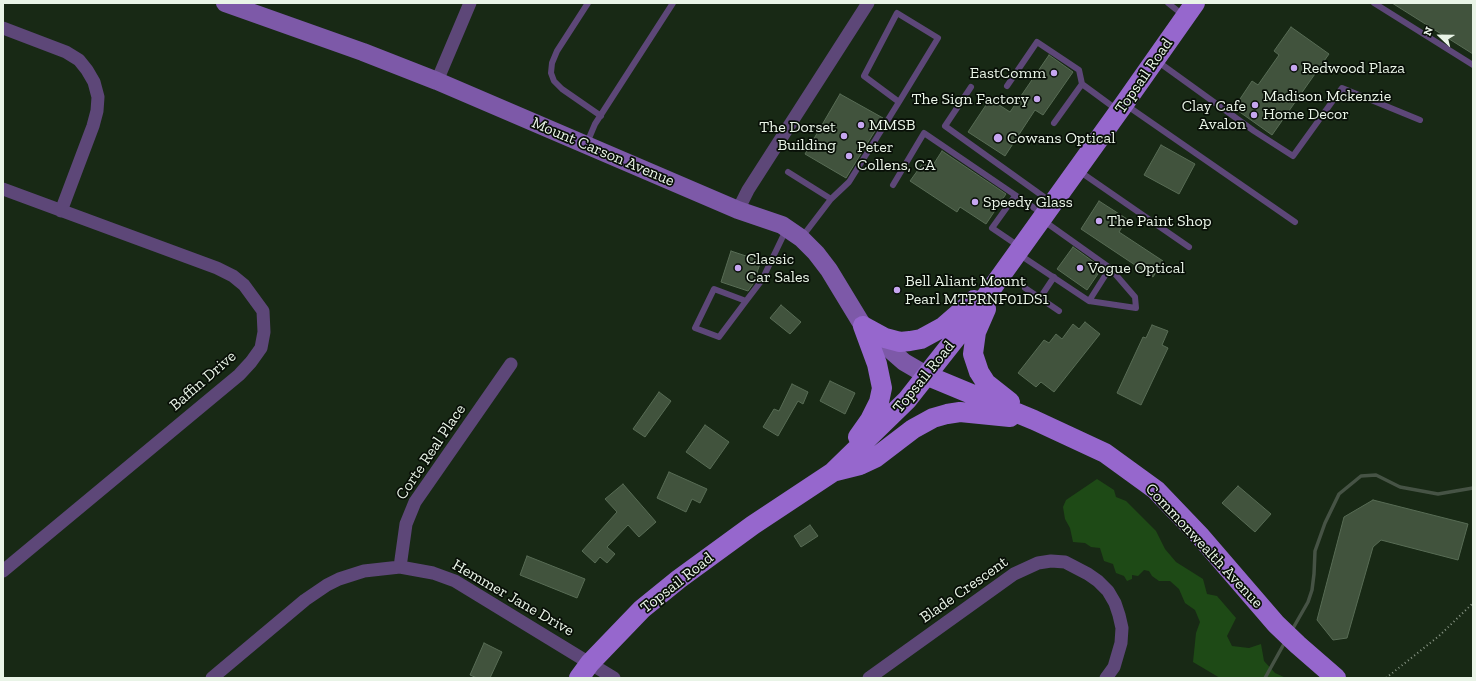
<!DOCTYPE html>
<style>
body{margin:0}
#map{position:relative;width:1476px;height:681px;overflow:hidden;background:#182915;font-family:"Zilla Slab",serif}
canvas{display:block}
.frame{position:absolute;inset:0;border:4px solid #e9f4e7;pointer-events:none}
.north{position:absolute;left:1420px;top:16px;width:40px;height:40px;-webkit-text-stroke:3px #080f07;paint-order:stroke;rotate:292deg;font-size:11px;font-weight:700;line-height:16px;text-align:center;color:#e9f4e7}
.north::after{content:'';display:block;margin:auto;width:14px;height:18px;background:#e9f4e7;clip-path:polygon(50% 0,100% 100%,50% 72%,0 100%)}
</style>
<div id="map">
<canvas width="1476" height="681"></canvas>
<div class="frame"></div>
<div class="north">N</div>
</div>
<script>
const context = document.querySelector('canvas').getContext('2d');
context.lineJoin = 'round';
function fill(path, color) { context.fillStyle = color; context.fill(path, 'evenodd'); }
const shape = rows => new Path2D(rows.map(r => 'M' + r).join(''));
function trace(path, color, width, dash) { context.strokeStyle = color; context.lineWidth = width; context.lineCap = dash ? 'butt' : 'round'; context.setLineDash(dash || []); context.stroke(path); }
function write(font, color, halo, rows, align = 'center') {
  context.font = font + ' "Zilla Slab",serif'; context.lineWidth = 3.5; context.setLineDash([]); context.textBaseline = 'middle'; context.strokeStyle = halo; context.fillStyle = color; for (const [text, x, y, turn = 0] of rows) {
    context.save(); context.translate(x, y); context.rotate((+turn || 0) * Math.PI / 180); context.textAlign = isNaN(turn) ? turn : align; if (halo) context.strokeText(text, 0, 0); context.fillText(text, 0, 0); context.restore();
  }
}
fill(shape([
 [1097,479,1114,490,1116,497,1126,501,1156,531,1165,549,1176,562,1203,579,1207,594,1217,596,1236,618,1227,636,1232,646,1249,648,1261,644,1264,661,1275,673,1286,678,1220,678,1193,662,1196,633,1200,622,1195,610,1185,603,1179,589,1170,581,1159,581,1152,576,1149,571,1144,570,1138,576,1132,575,1132,579,1127,581,1124,576,1116,573,1113,564,1104,561,1100,548,1091,547,1085,543,1073,542,1070,528,1065,519,1063,507,1066,500]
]), '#1e4a16');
trace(shape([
 [1292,630,1308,602,1312,590,1314,574,1315,551,1325,523,1339,494,1361,476,1376,475,1400,487,1438,494,1473,488],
 [1265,678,1285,642]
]), '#465345', 3.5);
const building = shape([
 [1392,3,1473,3,1473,54,1392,3],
 [1291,27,1329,54,1272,135,1234,108,1252,81,1258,85,1279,55,1274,51,1291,27],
 [1049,55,1073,72,1043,115,1035,110,1005,156,968,132,990,99,1010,112,1049,55],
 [840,94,883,118,846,178,805,154,840,94],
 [1161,145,1195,164,1179,194,1144,175,1161,145],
 [942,151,1006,194,986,224,960,207,957,212,910,181,923,163,931,168,942,151],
 [1099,201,1127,219,1119,232,1163,261,1153,277,1081,229,1099,201],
 [1073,247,1102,268,1087,290,1057,269,1073,247],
 [731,251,761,261,753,284,748,291,721,282,731,251],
 [781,305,801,322,790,334,770,318,781,305],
 [1085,322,1100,334,1054,392,1041,382,1036,387,1018,373,1044,340,1049,343,1056,334,1062,339,1073,324,1079,329,1085,322],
 [1152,325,1168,331,1162,345,1168,348,1141,405,1117,393,1143,337,1146,338,1152,325],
 [830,381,855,393,845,414,820,401,830,381],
 [792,384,808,392,803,404,798,401,778,436,763,427,774,409,779,411,792,384],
 [659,392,671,401,645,437,633,429,659,392],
 [705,425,729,442,710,469,686,452,705,425],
 [669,472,707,489,700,503,692,499,686,512,657,498,669,472],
 [623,484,656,522,639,537,628,525,607,547,615,554,607,563,600,557,595,563,582,551,617,512,605,499,623,484],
 [1238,486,1271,514,1255,532,1222,503,1238,486],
 [1373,500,1468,524,1458,560,1381,540,1373,547,1347,638,1333,640,1317,620,1344,517,1373,500],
 [810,525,818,536,801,547,794,536,810,525],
 [527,556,585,579,577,598,520,575,527,556],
 [484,643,502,652,490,678,477,678,470,675,484,643]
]);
fill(building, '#41533d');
trace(building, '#586c55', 1);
trace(shape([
 [1386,678,1439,636,1473,603]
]), '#8b9888', 2, [1, 3]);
trace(shape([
 [588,3,557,51,552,63,551,73,554,81,562,89,601,116],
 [1168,3,1183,15],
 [1374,3,1473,65],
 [1157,61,1254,131,1293,156,1342,88,1420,120],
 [1007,86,1037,42,1079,70,1082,84],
 [971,87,945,126,1051,202],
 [1126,105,1295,222],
 [1054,123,1082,84,1116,109],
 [587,143,595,124,673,3],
 [1079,171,1189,247],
 [788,172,831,199,802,237],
 [893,185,924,133,1043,214],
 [1015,196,992,228,1020,247],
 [831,199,849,182,899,102,938,38,897,13,864,76,899,102],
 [1020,255,1089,301,1110,268,1044,221],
 [1054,277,1040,298,1059,311],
 [1025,288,1040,298],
 [746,301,714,289,695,328,719,337,746,301,762,280,786,230],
 [1089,301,1136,308,1135,297,1110,268]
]), '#5d4778', 6);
trace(shape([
 [3,28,66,52,79,60,87,70,94,82,98,97,97,111,93,126,61,211],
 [437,81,470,3],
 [3,189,217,268,233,276,244,285,263,311,264,332,261,348,251,362,239,375,3,571],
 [738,210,748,190,868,3],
 [400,567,406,524,415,502,511,364],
 [212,678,305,600,327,585,339,579,364,571,400,567,433,573,455,581,614,678],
 [869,678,1014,574,1038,563,1051,561,1065,562,1088,574,1098,581,1108,591,1115,603,1119,615,1122,628,1121,643,1114,667,1106,678]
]), '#5d4778', 13);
trace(shape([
 [225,3,363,52,437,81,738,210,782,225,801,238,816,253,829,270,863,326,904,362,928,376]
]), '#7d59a8', 18);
trace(shape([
 [986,309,976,332,973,354,979,372,986,383,1010,402],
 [863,326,885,338,900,342,910,341,921,339,943,327,974,300],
 [928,376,1034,420,1105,453,1156,490,1201,537,1276,624,1298,645,1336,678],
 [858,437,870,420,879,402,882,388,877,364,863,326],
 [836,471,860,465,875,458,913,429,933,418,947,414,960,412,1010,417],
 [579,678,590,663,642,609,679,579,753,525,833,472,907,400,959,334,1124,104,1195,3]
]), '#9667cd', 20);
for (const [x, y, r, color] of [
 [1294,68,4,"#c6a6f0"],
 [1054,73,4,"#c6a6f0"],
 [1037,99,4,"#c6a6f0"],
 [1255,105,4,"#c6a6f0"],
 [1254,115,4,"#c6a6f0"],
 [861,125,4,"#c6a6f0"],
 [844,136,4,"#c6a6f0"],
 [998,138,5,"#c6a6f0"],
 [849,156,4,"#c6a6f0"],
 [975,202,4,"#c6a6f0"],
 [1099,221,4,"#c6a6f0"],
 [738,268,4,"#c6a6f0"],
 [1080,268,4,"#c6a6f0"],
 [897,290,4,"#c6a6f0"]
]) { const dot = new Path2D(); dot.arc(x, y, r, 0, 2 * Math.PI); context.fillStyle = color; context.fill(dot); trace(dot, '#080f07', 1.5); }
write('16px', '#e9f4e7', '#080f07', [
 ["Redwood Plaza",1302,68],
 ["EastComm",1046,73,"right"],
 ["Madison Mckenzie",1263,96],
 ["Home Decor",1263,114],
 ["The Sign Factory",1029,99,"right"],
 ["Clay Cafe",1246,106,"right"],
 ["Avalon",1246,124,"right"],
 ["MMSB",869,125],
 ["The Dorset",836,127,"right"],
 ["Building",836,145,"right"],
 ["Cowans Optical",1007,138],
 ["Peter",857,147],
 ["Collens, CA",857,165],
 ["Speedy Glass",983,202],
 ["The Paint Shop",1107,221],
 ["Classic",746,259],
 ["Car Sales",746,277],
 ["Vogue Optical",1088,268],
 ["Bell Aliant Mount",905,281],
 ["Pearl MTPRNF01DS1",905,299]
], 'left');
write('16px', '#e9f4e7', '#080f07', [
 ["Topsail Road",1144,76,-55],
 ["Mount Carson Avenue",603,152,23],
 ["Topsail Road",924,377,-51],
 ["Baffin Drive",203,381,-41],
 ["Corte Real Place",431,452,-56],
 ["Commonwealth Avenue",1204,546,47],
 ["Topsail Road",677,583,-38],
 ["Blade Crescent",964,590,-35],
 ["Hemmer Jane Drive",513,598,30]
]);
</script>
